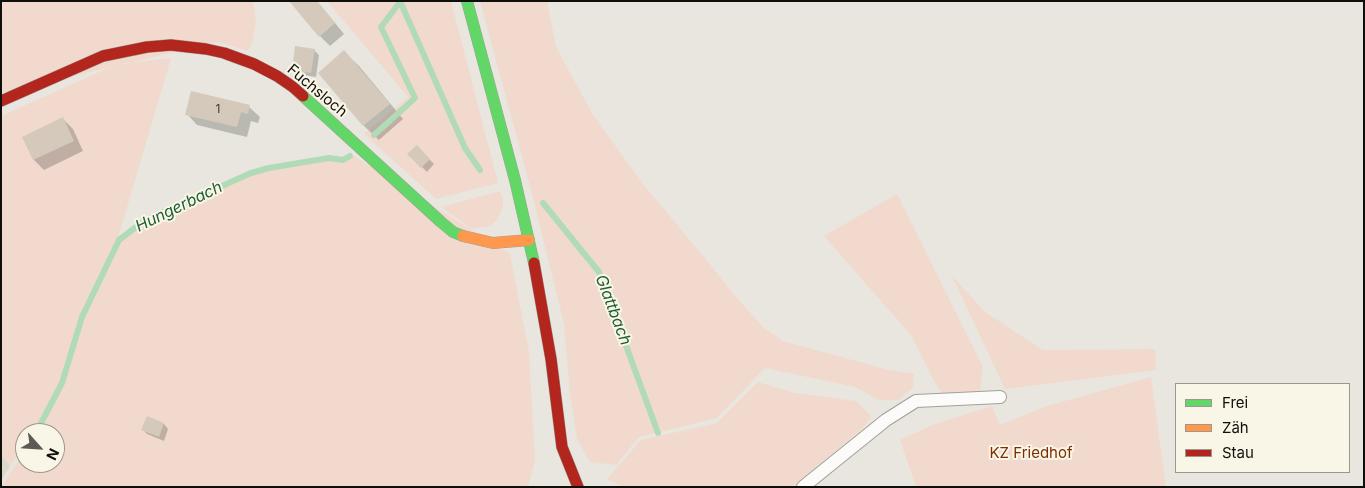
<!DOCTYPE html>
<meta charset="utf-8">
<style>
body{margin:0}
#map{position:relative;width:1365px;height:488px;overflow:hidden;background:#e8e6de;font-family:Inter,sans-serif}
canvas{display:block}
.frame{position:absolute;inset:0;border:2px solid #0f0e09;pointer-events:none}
.legend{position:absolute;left:1175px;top:383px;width:175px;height:90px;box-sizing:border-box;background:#f9f6e7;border:1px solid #9b998e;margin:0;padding:6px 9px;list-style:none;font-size:15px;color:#0f0e09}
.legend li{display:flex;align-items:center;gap:10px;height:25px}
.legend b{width:25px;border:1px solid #9b998e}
.north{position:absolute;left:15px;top:423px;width:50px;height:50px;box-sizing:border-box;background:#f9f6e7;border:1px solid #9b998e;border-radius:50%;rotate:116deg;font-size:14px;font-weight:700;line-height:20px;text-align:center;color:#0f0e09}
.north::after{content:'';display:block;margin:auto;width:18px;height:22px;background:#5b5a54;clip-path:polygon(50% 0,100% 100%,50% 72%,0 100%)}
</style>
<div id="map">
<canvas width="1365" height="488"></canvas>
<div class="frame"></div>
<ul class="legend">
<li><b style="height:6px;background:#63d668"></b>Frei</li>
<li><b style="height:6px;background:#ff974d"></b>Zäh</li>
<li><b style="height:6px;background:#b3261e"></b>Stau</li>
</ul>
<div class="north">N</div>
</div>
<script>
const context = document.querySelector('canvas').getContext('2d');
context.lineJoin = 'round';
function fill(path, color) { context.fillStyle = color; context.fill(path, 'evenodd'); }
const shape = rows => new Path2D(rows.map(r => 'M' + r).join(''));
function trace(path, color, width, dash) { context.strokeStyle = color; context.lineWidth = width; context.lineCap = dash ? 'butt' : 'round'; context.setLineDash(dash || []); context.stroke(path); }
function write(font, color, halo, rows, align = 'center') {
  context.font = font + ' Inter,sans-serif'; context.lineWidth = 4; context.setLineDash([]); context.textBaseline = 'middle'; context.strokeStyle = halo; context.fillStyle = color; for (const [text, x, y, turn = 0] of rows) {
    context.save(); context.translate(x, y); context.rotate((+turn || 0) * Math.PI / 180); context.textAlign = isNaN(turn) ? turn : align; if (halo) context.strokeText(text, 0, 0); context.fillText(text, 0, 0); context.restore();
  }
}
fill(shape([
 [1,454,10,466,1,481]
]), '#dcd9ca');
fill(shape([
 [1,1,253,1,256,21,252,44,247,51,218,42,1,93],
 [327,1,451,1,498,183,436,199,364,134,408,97],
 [480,1,547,1,556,47,593,115,643,184,704,257,736,297,763,327,783,341,889,370,914,374,913,387,899,400,879,400,855,387,765,368,717,418,639,437,616,465,590,462,577,439,570,393,564,324,532,194],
 [171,58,118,238,81,316,60,382,32,433,25,433,25,444,10,466,1,454,1,116,106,69,126,63],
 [354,156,510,254,529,352,535,461,528,487,1,487,25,451,25,463,55,463,55,433,37,433,63,383,84,318,120,241,144,222,251,175,270,170,329,160,343,161],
 [500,191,503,200,503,208,496,221,490,226,472,229,441,207],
 [897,194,983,367,980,390,963,395,943,395,934,381,911,335,824,236],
 [952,276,985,312,1043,350,1155,349,1156,370,1005,389],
 [1151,377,1166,487,916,487,900,440,935,424,992,406,1000,425,1047,406],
 [758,382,795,393,856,401,871,416,864,427,792,487,623,487,607,479,641,440,717,423]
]), '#f1dacd');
fill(shape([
 [317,1,344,34,330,46,320,36],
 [314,50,319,55,316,77,298,74,293,69],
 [344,52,359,66,403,119,379,140,364,126,319,73],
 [249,107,260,117,258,123,251,121,247,137,197,125,187,114],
 [63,119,73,129,83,151,44,170,34,160,24,137],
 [416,146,434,164,427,172,409,154],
 [164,424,168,429,164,441,147,434,142,429]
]), '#0003');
trace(shape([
 [400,1,465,148,480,170],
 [374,135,415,98,381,27,400,2],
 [543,203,599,272,658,433],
 [40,425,62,383,82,317,119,240,144,221,251,173,269,168,329,158,343,160,350,156]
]), '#b1dbb7', 6);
fill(shape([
 [289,1,317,1,335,23,319,37],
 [295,46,315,49,311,73,292,70],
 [344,50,390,104,363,126,318,73],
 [191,91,250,105,248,114,241,112,237,127,185,115],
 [63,117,74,141,33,160,22,137],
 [417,145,430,159,421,168,407,154],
 [147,416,164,423,159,437,141,430]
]), '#d4c9ba');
const lane = shape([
 [803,487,886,420,916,401,1000,397]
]);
const fast = shape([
 [467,1,515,180,534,263],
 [303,96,441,222,453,232,463,236]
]);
const slow = shape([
 [463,236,493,243,529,240]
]);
const jam = shape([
 [1,101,103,56,147,47,171,45,206,49,224,53,254,64,277,76,293,87,303,96],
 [534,263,551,359,562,447,578,487]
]);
trace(lane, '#a1a09a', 14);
trace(fast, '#a1a09a', 12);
trace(slow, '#a1a09a', 12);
trace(jam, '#a1a09a', 12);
trace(lane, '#fcfbfa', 12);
trace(fast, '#63d668', 11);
trace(slow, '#ff974d', 11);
trace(jam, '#b3261e', 11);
write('12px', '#403d35', null, [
 ["1",218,109]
]);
write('15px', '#0f0e09', '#f9f6e7', [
 ["Fuchsloch",317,91,40]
]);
write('15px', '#7e2d00', '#f9f6e7', [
 ["KZ Friedhof",1031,453]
]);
write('italic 16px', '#1d5e32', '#f9f6e7', [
 ["Hungerbach",179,207,-26],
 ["Glattbach",613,310,69]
]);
</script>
